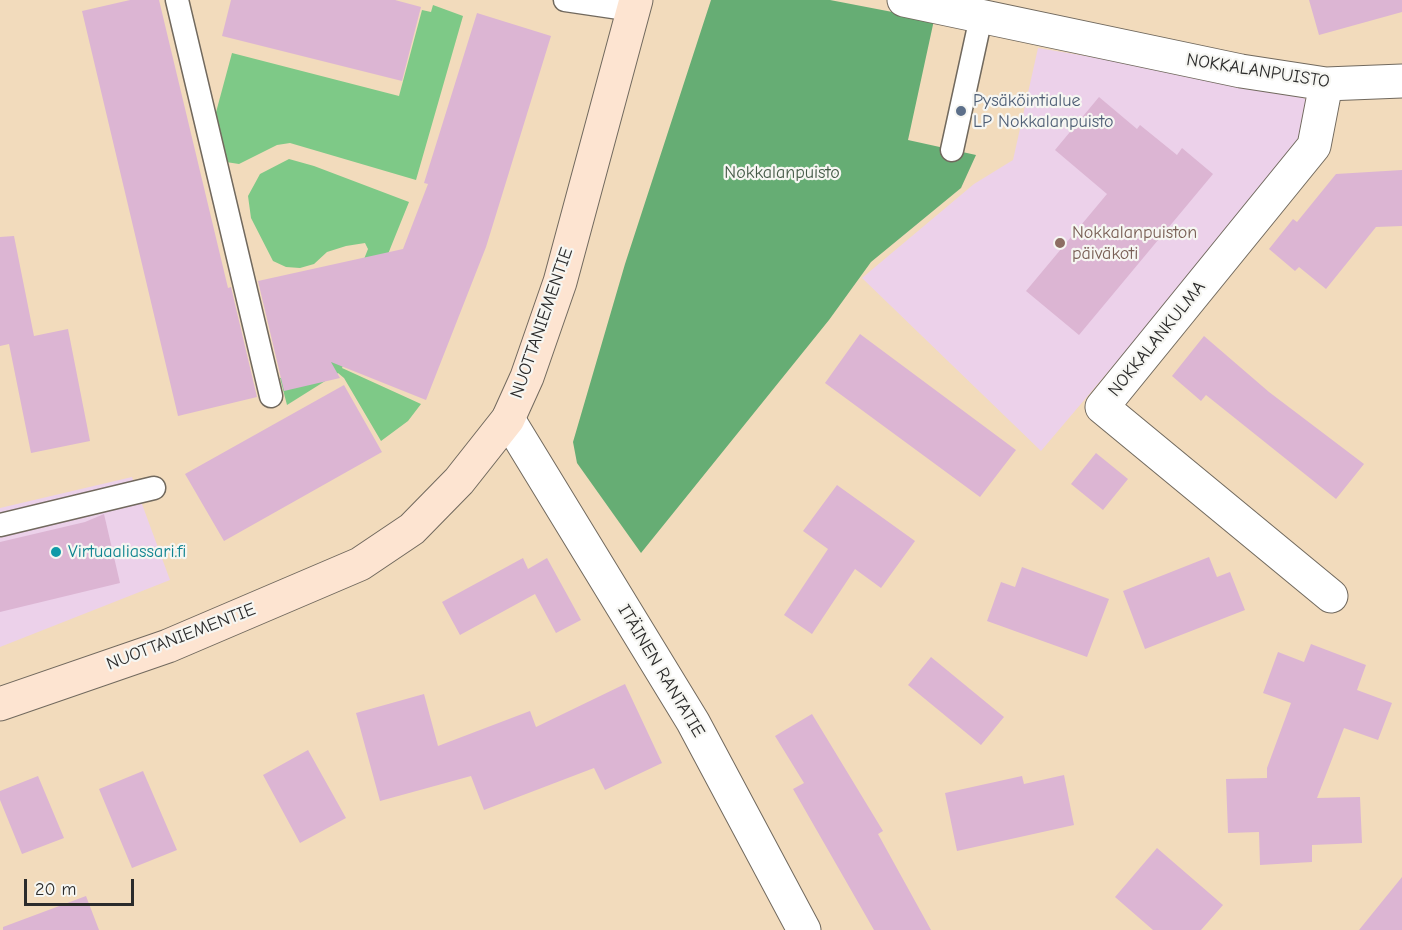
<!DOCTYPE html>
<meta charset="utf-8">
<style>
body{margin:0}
#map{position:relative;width:1402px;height:930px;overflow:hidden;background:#f2dbbc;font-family:"Comic Neue",sans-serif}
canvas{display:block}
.scale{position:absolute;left:24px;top:879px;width:110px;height:27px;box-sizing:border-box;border:3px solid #2b2b2b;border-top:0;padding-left:8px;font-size:18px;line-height:21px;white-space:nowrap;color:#2b2b2b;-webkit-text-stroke:4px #f6f6f2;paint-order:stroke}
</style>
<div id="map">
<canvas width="1402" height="930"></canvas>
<div class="scale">20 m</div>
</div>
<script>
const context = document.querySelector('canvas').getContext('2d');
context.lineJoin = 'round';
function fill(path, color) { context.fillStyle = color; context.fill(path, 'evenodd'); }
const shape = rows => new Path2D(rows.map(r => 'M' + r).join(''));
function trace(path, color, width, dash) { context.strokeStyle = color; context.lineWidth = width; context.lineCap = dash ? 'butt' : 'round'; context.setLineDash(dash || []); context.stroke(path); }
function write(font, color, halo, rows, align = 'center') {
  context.font = font + ' "Comic Neue",sans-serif'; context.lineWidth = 4.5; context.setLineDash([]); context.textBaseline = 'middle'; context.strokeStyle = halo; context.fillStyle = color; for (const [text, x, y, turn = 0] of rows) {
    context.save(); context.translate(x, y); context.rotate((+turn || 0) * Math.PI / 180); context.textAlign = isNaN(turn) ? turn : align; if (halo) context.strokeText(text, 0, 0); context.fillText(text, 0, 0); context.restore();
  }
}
fill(shape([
 [1038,48,1230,80,1307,99,1302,131,1281,168,1041,451,862,278,974,184,1013,160],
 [132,477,170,580,0,647,0,508]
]), '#ecd1ea');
fill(shape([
 [433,5,463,16,416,180,290,143,277,145,239,164,226,162,215,116,232,53,399,96,422,10,431,12],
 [289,159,314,166,409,202,342,368,421,404,408,421,381,441,344,378,338,373,287,405,280,378,320,370,368,249,365,243,346,246,327,252,314,264,300,268,286,267,273,261,251,218,248,196,260,174]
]), '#7ec987');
fill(shape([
 [711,0,830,0,934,20,908,140,976,155,961,188,871,262,829,320,641,553,577,463,573,442,625,264]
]), '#66ad74');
fill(shape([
 [130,0,159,0,228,288,231,287,257,397,178,416,82,11],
 [231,0,395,0,421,7,402,81,222,36],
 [1309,0,1402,0,1402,12,1319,35],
 [477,13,551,36,486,247,426,400,331,362,340,378,284,391,258,281,403,249,428,184,424,183],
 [1099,97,1137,129,1140,125,1177,155,1182,148,1213,174,1079,335,1026,291,1107,194,1055,150],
 [1402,170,1402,226,1376,227,1326,289,1299,267,1295,271,1269,249,1293,219,1297,222,1336,174],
 [14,236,34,336,68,329,90,441,31,453,9,344,0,346,0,237],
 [860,334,1016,450,980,497,825,383],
 [1204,336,1269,392,1364,464,1336,499,1206,395,1201,401,1172,376],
 [344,385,382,452,224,541,185,474],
 [1096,453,1128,479,1103,510,1071,484],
 [837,485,915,541,881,588,855,569,812,634,784,615,828,549,803,531],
 [104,514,120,583,0,612,0,542,85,522],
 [1209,557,1217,577,1230,572,1245,610,1145,649,1123,591],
 [523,558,528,569,547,558,581,620,556,633,535,594,460,635,442,602],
 [1022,567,1109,599,1087,657,987,621,1001,582,1015,587],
 [1311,644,1366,665,1357,690,1392,703,1378,740,1344,728,1317,798,1360,797,1362,843,1312,845,1312,862,1260,865,1259,832,1228,833,1226,779,1267,778,1267,768,1291,703,1263,693,1278,652,1304,662],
 [931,657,1004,717,981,745,908,685],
 [625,684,662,763,605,790,594,768,484,810,471,776,380,801,356,713,424,694,438,746,530,711,536,727],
 [812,714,883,831,878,834,931,930,874,930,793,789,804,783,775,736],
 [308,750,346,818,300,843,263,775],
 [143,771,177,850,132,868,99,789],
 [1064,775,1074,825,957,851,945,793,1022,776,1024,784],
 [38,776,64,838,22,854,0,800,0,791],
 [1157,848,1223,905,1201,930,1153,930,1115,897],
 [1402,877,1402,930,1359,930],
 [86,896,99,930,3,930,3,927]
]), '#dcb5d3');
const service = shape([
 [177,0,271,396],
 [565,0,633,10],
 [952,150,981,17],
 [0,525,154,488]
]);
const minor = shape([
 [904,0,1241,71,1326,84,1402,81],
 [1326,84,1314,146,1102,407,1331,596],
 [508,419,693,722,804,930]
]);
const secondary = shape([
 [0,704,168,646,360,564,412,529,459,481,508,419,527,377,560,282,636,0]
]);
trace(service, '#71695e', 25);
trace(minor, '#71695e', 35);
trace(secondary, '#71695e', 35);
trace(service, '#fff', 22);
trace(minor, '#fff', 33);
trace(secondary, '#fde4d1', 33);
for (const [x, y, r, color] of [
 [961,111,6,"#5c6f8a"],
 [1060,243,6,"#8d6e63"],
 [56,552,6,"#0f9aa8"]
]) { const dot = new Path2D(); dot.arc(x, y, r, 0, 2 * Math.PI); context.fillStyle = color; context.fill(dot); trace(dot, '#f6f6f2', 2); }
write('18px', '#2b2b2b', '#f6f6f2', [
 ["NOKKALANPUISTO",1258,71,9],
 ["NUOTTANIEMENTIE",542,323,-71],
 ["NOKKALANKULMA",1157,339,-51],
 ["NUOTTANIEMENTIE",181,637,-21],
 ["ITÄINEN RANTATIE",661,671,59]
]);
write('18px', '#4e5e75', '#f6f6f2', [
 ["Pysäköintialue",973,101],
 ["LP Nokkalanpuisto",973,122]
], 'left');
write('18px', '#445a47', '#f6f6f2', [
 ["Nokkalanpuisto",782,173]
]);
write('18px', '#785e54', '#f6f6f2', [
 ["Nokkalanpuiston",1072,233],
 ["päiväkoti",1072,254]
], 'left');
write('18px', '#0d838f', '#f6f6f2', [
 ["Virtuaaliassari.fi",68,552]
], 'left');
</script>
